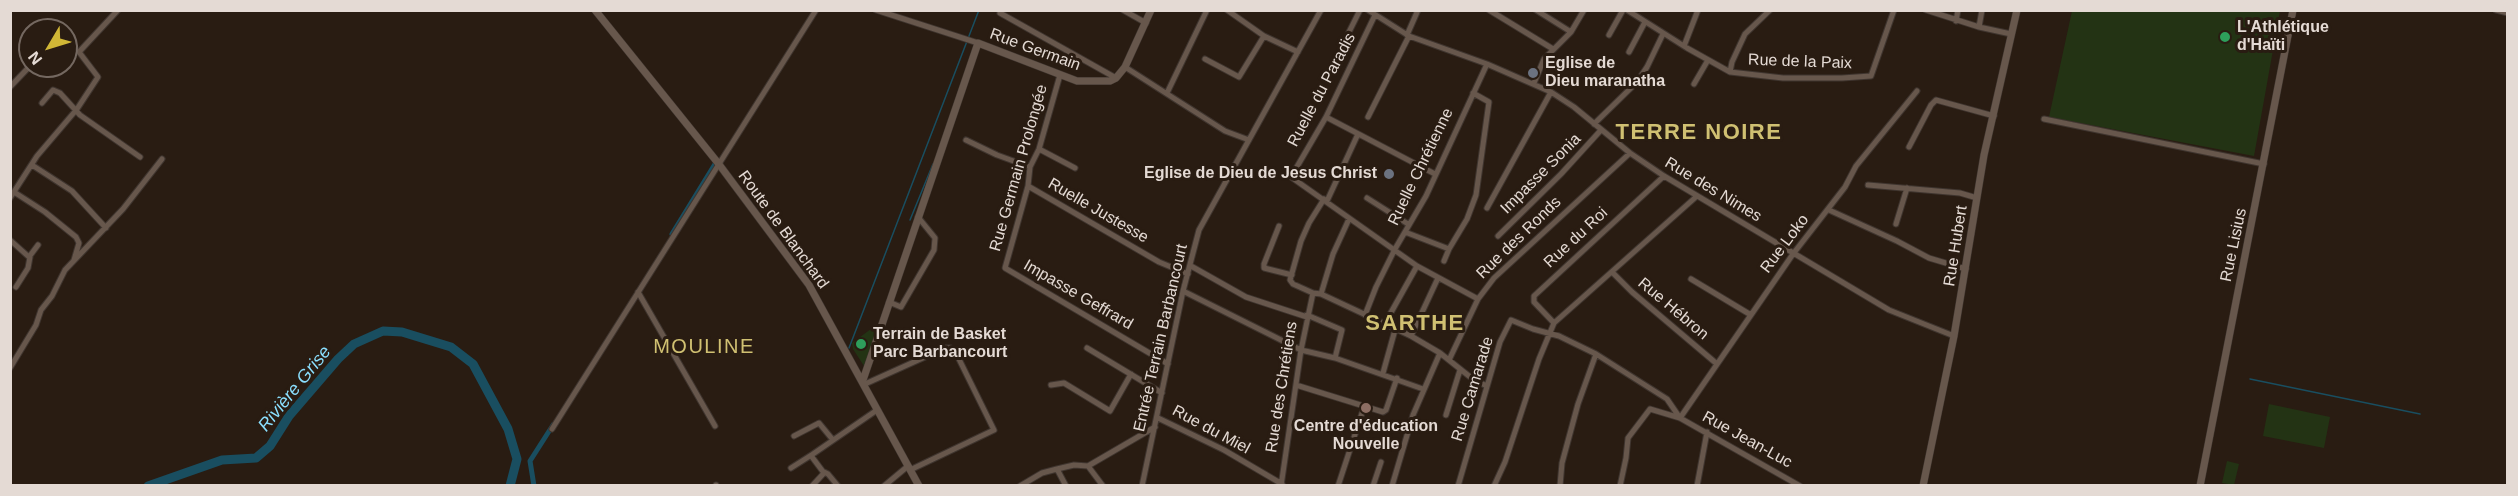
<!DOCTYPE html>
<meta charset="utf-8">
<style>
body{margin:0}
#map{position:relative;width:2518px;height:496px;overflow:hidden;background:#291c12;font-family:Arial,sans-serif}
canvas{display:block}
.frame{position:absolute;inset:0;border:12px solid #e4dad4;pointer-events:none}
.north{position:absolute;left:18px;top:18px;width:60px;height:60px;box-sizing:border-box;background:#291c12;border:2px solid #746860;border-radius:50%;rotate:232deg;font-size:16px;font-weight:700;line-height:24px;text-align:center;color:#e4dad4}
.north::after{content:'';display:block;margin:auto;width:21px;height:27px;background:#d1b736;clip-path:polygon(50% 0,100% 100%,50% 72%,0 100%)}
</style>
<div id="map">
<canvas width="2518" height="496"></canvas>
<div class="frame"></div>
<div class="north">N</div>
</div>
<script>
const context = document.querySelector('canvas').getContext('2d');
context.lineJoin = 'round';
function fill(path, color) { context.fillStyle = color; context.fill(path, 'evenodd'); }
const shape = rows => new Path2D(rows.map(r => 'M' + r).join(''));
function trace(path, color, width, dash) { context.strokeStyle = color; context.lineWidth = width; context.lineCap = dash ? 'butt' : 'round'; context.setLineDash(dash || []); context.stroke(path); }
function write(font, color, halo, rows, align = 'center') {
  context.font = font + ' Arial,sans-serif'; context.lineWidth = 6; context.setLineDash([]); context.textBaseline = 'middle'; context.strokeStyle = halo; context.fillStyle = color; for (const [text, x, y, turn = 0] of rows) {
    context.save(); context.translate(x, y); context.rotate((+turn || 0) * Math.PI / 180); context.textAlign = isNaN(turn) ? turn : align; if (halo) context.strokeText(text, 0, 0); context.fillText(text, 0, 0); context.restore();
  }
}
fill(shape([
 [2072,11,2280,11,2254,156,2049,117],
 [879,323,864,366,853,349,852,343],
 [2269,404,2330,417,2324,448,2263,436],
 [2227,461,2239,464,2234,485,2222,483]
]), '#233314');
trace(shape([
 [1534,78,1535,70],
 [910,220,933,164],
 [849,348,979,10],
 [2250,379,2420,414]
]), '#194e60', 1.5);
trace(shape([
 [672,234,715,164],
 [534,486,530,461,553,425]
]), '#194e60', 5);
trace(shape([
 [148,486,222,460,256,458,270,446,289,416,338,359,354,344,383,331,402,332,451,347,473,364,508,429,517,459,510,486]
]), '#194e60', 9);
const minor = shape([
 [876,10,978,43],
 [1123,10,1146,23],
 [1227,10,1264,36,1298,52],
 [1368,10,1409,36,1487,64,1551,92,1574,107,1630,153,1664,176,1889,310,1954,336],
 [1489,10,1553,49],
 [1536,10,1571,32],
 [1627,10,1687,48,1730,72,1783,78,1842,78,1871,76,1894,10],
 [1926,10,1979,27,2011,34],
 [2496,10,2508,13],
 [1000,13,1116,78],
 [1375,15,1326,117,1291,177,1417,266,1478,299],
 [1956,21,1958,10],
 [1979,27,1982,10],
 [1407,35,1418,10],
 [1609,35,1623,10],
 [1343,44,1360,10],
 [1684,46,1698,10],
 [1629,52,1645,22],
 [1205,59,1239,77,1264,36],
 [1125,67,1225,131,1249,140],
 [1730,72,1732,62,1745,34,1770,10],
 [1060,75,1039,149,1030,167,1028,186,1005,268,1168,364],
 [1534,83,1544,59,1571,32,1584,10],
 [1694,84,1708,60],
 [10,87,30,66],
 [1167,93,1207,10],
 [42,103,53,90,60,93,80,115,140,157],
 [1326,117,1435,174],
 [1368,117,1409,36],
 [2044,119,2264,164],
 [1594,124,1637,82,1647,67,1663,34],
 [966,140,997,155,1030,167],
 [1909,147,1931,105,1936,100,1994,116],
 [1039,149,1075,168],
 [32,165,72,191,106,228],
 [1868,185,1960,193,1977,198],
 [1028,186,1159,262,1188,274],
 [14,192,45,212,76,237,79,243,74,260],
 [10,198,37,156,77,109,98,77,79,52,118,10],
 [1367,198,1408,224],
 [1324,199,1309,223,1301,241,1290,280,1293,284,1313,293,1321,294,1333,254,1349,219],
 [1327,201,1358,134],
 [1487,208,1551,92],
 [1829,210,1897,241,1929,258,1966,269],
 [1896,224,1907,188],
 [1279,226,1264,264,1264,268,1292,275],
 [1405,232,1449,249,1467,219,1476,195,1489,102,1473,93],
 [1498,236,1561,174,1601,130],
 [10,240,29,257,38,245],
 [1444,261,1449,249],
 [1191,266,1246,297,1307,317],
 [1612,272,1632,292,1717,364],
 [1691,279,1751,315],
 [16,287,28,268,30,257],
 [1183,291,1301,350,1335,358,1423,389],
 [638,292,715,426],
 [1321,294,1411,336,1440,353,1474,380,1487,386],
 [889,302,901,307,934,250,935,238,918,217],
 [1307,315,1342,330,1335,358],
 [1365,315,1376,287,1395,249,1426,196,1487,64],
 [1554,323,1534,302,1534,296,1664,176],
 [1384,325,1417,266],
 [1411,336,1438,278],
 [1087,348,1162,393],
 [1449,360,1478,299,1494,278,1630,153],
 [10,368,36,325,41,310,52,296,65,270,123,209,162,159],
 [1383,373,1395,330],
 [865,384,945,348,951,348,955,351,994,430,910,470],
 [1051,385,1064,383,1110,411,1131,374],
 [1296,385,1383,412,1386,410,1397,378],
 [1446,415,1460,370],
 [1158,418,1224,450,1282,484],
 [1680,418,1793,254,1845,187,1856,166,1917,91],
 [552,429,816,10],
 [794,436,819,423,833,440],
 [1088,466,1103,486],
 [791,468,813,454],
 [1057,469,1066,486],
 [824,472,828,474,838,486],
 [716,485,716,486],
 [812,486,824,473,812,457,813,454,877,410],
 [884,486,908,466],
 [1020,486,1042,473,1057,469,1074,465,1088,466,1155,427],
 [1142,486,1183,291,1199,230,1321,10],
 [1281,486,1301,350,1313,293],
 [1338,486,1364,407],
 [1373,486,1381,462],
 [1392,486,1413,415,1440,353],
 [1458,486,1500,342,1511,320,1533,329,1559,336,1596,354,1667,399,1680,418],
 [1494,486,1505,462,1539,359,1554,323,1697,196],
 [1560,486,1562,463,1578,404,1596,354],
 [1620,486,1626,458,1628,438,1650,409,1680,418,1800,486],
 [1697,486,1707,432]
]);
const tertiary = shape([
 [595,10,718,163,809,285,919,486],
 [863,380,978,43,1077,81,1110,81,1116,78,1125,67,1151,10],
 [1923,486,1954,336,1984,155,2017,10],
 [2200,486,2293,10]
]);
trace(minor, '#3f352f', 7);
trace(tertiary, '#3f352f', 8);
trace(minor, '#67574c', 5);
trace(tertiary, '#67574c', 7);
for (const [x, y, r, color] of [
 [2225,37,6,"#2e9e5b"],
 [1533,73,6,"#6b7280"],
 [1389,174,6,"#6b7280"],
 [861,344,6,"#2e9e5b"],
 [1366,408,6,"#8d6e63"]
]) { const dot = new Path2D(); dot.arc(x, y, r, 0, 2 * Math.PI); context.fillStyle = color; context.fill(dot); trace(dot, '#291c12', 2); }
write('bold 16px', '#e4dad4', '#291c12', [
 ["L'Athlétique",2237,28],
 ["d'Haïti",2237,46],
 ["Eglise de",1545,64],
 ["Dieu maranatha",1545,82],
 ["Eglise de Dieu de Jesus Christ",1377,174,"right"],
 ["Terrain de Basket",873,335],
 ["Parc Barbancourt",873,353],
 ["Centre d'éducation",1366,427,"center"],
 ["Nouvelle",1366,445,"center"]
], 'left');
write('16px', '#e4dad4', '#291c12', [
 ["Rue Germain",1035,50,20],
 ["Rue de la Paix",1800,62,2],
 ["Ruelle du Paradis",1322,90,-62],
 ["Ruelle Chrétienne",1421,167,-64],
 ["Rue Germain Prolongée",1019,168,-74],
 ["Impasse Sonia",1541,174,-45],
 ["Rue des Nimes",1713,190,31],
 ["Ruelle Justesse",1098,211,30],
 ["Route de Blanchard",783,230,54],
 ["Rue des Ronds",1519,238,-44],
 ["Rue du Roi",1576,238,-43],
 ["Rue Loko",1785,244,-53],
 ["Rue Lisius",2234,245,-78],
 ["Rue Hubert",1956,246,-81],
 ["Impasse Geffrard",1078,295,30],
 ["Rue Hébron",1673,309,40],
 ["Entrée Terrain Barbancourt",1161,338,-77],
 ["Rue des Chrétiens",1282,387,-81],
 ["Rue Camarade",1473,389,-73],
 ["Rue du Miel",1211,430,28],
 ["Rue Jean-Luc",1747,440,29]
]);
write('italic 18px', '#8adefd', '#291c12', [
 ["Rivière Grise",295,389,-51]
]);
context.letterSpacing = '1.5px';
write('20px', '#d0c072', '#291c12', [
 ["MOULINE",704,347]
]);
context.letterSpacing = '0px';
context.letterSpacing = '1.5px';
write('bold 22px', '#d0c072', '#291c12', [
 ["TERRE NOIRE",1699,133],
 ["SARTHE",1415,324]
]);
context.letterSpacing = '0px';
</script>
